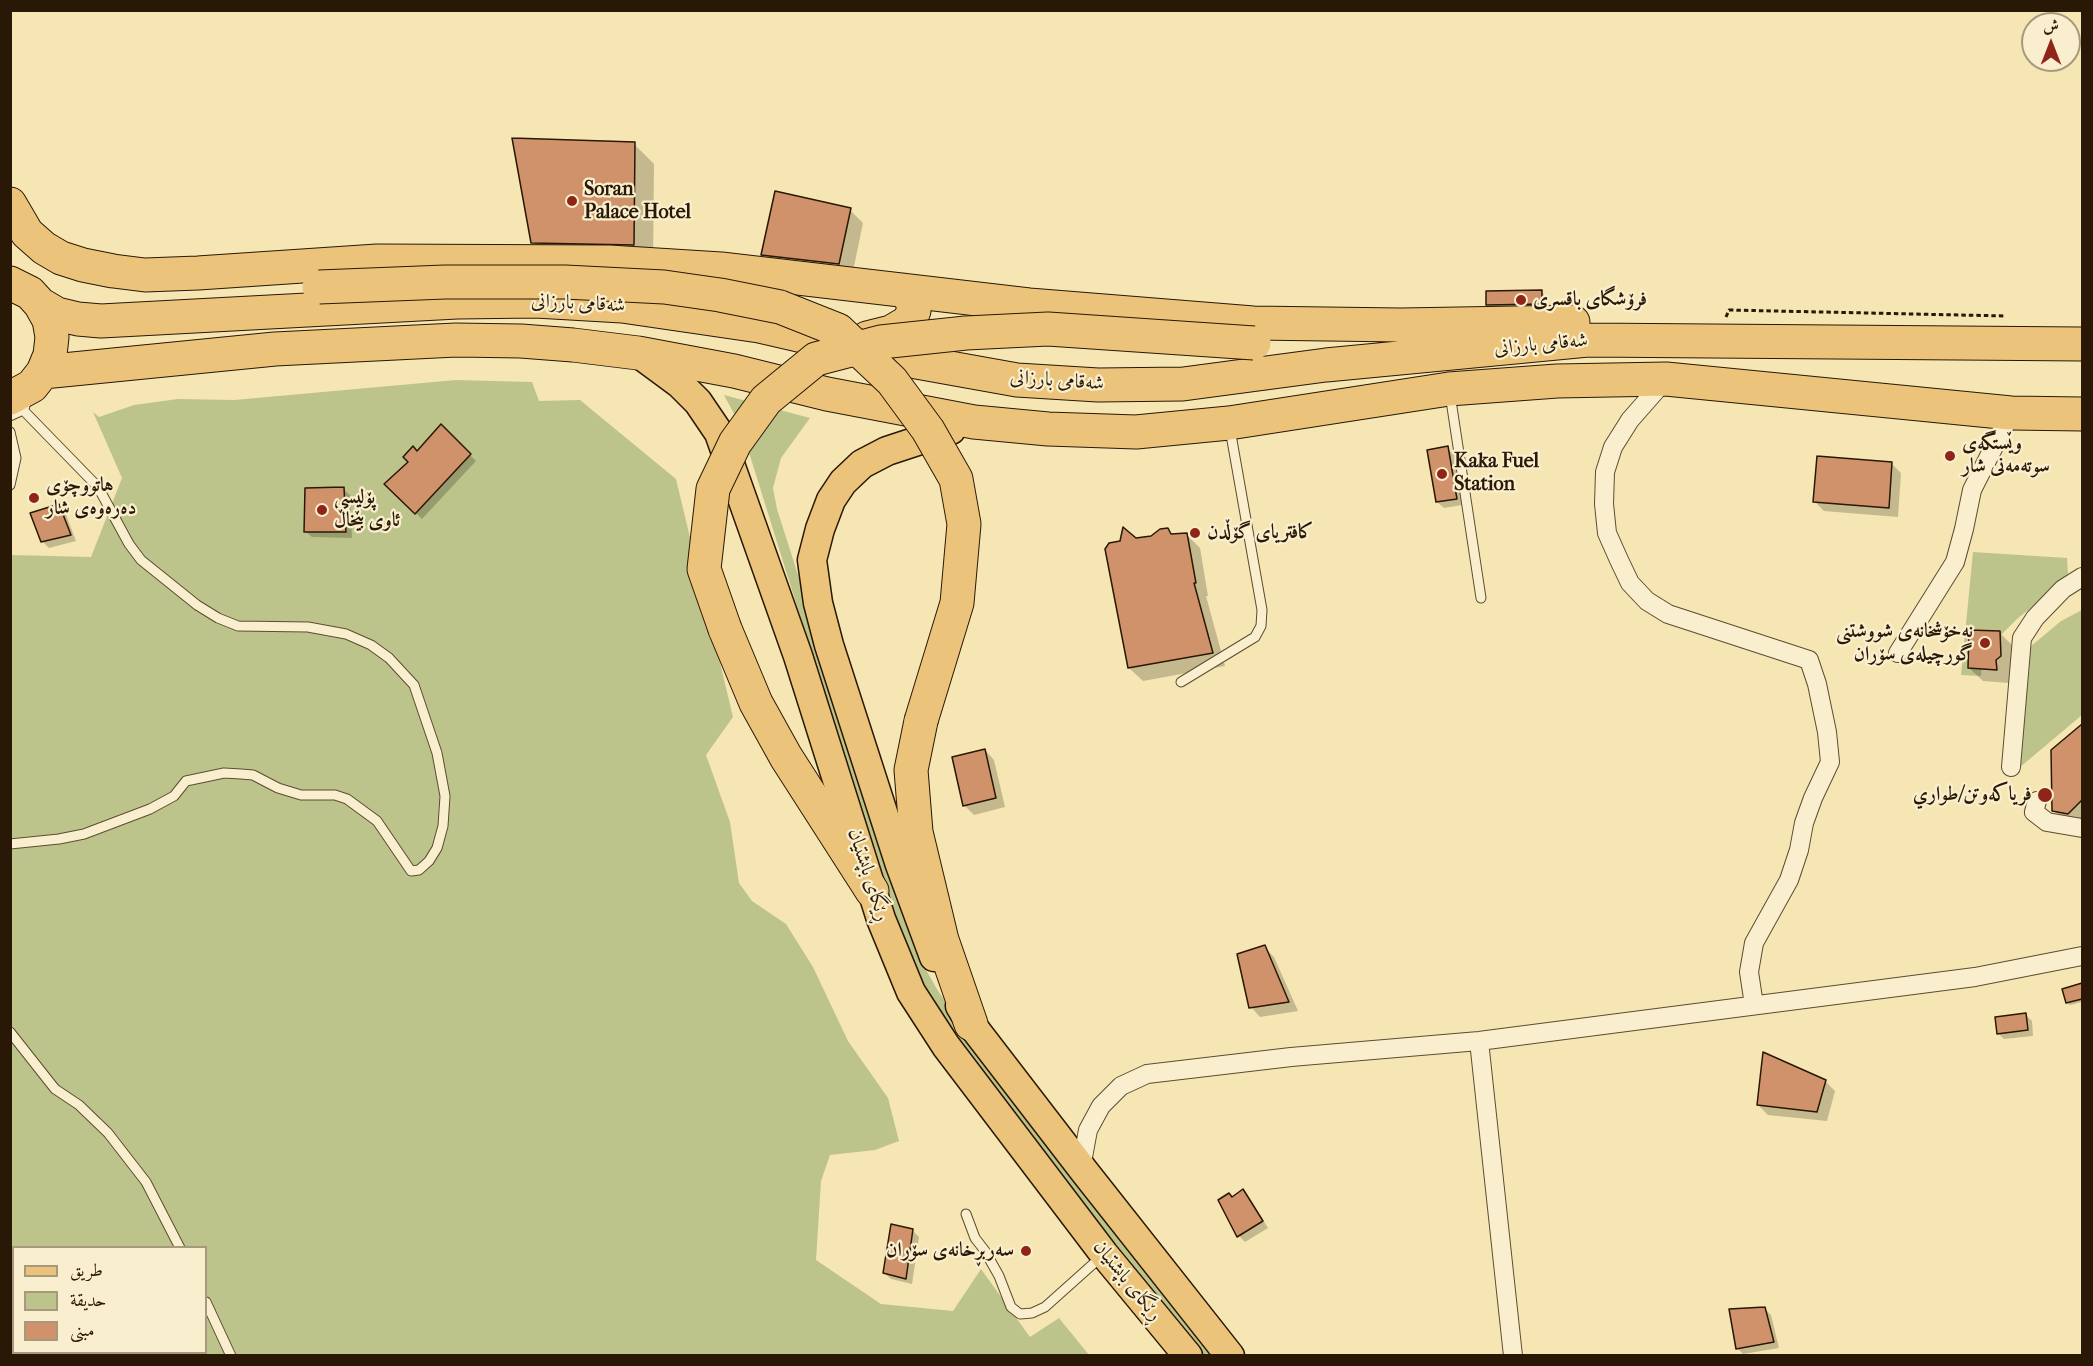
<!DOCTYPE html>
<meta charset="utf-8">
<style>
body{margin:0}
#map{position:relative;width:2093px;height:1366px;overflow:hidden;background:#f6e6b3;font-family:"IM FELL French Canon",Amiri,serif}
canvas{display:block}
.frame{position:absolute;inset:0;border:12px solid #291806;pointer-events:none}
.legend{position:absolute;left:12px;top:1246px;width:195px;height:108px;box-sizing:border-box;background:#f9efce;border:2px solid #a6997e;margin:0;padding:8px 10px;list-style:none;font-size:18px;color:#291806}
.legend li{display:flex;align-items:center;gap:12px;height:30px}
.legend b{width:30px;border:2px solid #a6997e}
.north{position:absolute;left:2021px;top:12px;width:60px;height:60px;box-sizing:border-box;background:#f9efce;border:2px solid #a6997e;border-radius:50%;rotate:0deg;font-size:16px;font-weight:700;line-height:24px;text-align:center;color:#291806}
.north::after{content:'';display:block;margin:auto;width:21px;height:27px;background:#8f2418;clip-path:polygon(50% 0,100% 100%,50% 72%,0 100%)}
</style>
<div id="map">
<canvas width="2093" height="1366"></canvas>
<div class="frame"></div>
<ul class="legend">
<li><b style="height:8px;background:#ebc37a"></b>طريق</li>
<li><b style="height:16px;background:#bdc48b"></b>حديقة</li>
<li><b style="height:16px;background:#d0926a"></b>مبنى</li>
</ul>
<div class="north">ش</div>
</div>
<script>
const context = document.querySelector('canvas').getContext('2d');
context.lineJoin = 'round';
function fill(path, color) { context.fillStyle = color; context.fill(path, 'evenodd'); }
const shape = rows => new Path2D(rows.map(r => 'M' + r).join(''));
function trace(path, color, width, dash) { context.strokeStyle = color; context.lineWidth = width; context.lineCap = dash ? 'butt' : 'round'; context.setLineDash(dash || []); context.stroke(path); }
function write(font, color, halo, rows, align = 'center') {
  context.font = font + ' "IM FELL French Canon",Amiri,serif'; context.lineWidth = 4.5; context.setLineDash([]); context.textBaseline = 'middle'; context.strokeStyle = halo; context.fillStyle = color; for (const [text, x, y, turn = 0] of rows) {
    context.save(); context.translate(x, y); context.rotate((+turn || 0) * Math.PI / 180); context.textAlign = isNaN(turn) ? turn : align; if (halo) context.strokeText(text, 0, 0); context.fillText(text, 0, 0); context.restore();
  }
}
fill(shape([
 [456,380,532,382,539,401,580,400,676,479,733,717,706,755,730,822,739,883,752,901,786,924,813,967,848,1041,888,1098,899,1141,875,1150,830,1155,821,1181,816,1260,881,1304,953,1311,981,1269,1030,1337,1059,1318,1089,1355,11,1356,11,555,91,557,122,478,93,412,99,417,134,405,178,399,234,400],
 [14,1248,206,1248,206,1352,14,1352],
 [724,395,810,418,781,458,773,488,777,509,921,961,938,991,1026,1110,1216,1355,1204,1355,1171,1319,1129,1261,1068,1184,957,1036,932,1000,915,969,896,919,866,827,741,427],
 [1973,552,2067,558,2068,574,2058,581,2041,600,2018,618,1982,654,1981,676,1961,675],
 [2082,610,2082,715,2019,768,2024,652,2061,621]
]), '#bdc48b');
fill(shape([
 [634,144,654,164,653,264,553,262,533,242],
 [850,210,863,223,852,276,775,267,762,254],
 [1541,291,1547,298,1548,309,1494,310,1488,304],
 [441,426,476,461,422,519,386,484,410,462],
 [1447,448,1453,454,1462,505,1444,508,1437,502],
 [1891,463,1901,473,1898,517,1824,511,1814,501],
 [343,489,350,495,352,538,312,537,305,531],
 [59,506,65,512,76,541,49,548,43,542],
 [1167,529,1173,535,1187,535,1200,548,1208,596,1206,596,1225,666,1143,681,1129,668,1135,540,1152,537],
 [2000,633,2013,646,2014,669,2009,674,2010,683,1983,681,1969,668],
 [2082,726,2082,839,2053,810,2053,750],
 [985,750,994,760,1005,807,974,815,964,805],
 [1264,947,1274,957,1298,1011,1260,1017,1251,1007],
 [2082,985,2082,1002,2070,1005,2067,1003],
 [2026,1015,2032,1021,2033,1036,2004,1039,1998,1033],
 [1825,1081,1835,1091,1827,1121,1768,1115,1758,1105],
 [1243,1191,1249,1197,1268,1228,1245,1242,1239,1236,1220,1201,1232,1198],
 [913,1231,919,1237,912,1284,891,1279,884,1273],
 [1765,1309,1771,1315,1779,1348,1743,1354,1737,1348]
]), '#0003');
const building = shape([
 [512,138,635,142,634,245,531,243,512,138],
 [775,191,851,208,839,264,761,255,775,191],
 [1542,290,1542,304,1486,305,1486,291,1542,290],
 [441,424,471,454,415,514,384,484,408,462,403,457,413,446,417,451,441,424],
 [1448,446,1457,499,1436,502,1427,450,1448,446],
 [1817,456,1892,462,1889,508,1813,502,1817,456],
 [344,487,346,532,304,532,305,488,344,487],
 [59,504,71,535,41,542,30,513,59,504],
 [1123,527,1136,538,1151,536,1160,529,1168,528,1171,534,1187,533,1196,583,1194,583,1213,653,1128,668,1105,549,1109,543,1120,541,1123,527],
 [1969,630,2000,631,2001,656,1996,660,1997,670,1968,668,1969,630],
 [2082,724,2082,800,2068,814,2052,811,2051,750,2082,724],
 [985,749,996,798,963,806,952,757,985,749],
 [1265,945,1289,1002,1249,1008,1237,954,1265,945],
 [2082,983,2082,999,2066,1003,2062,989,2082,983],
 [2026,1013,2028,1030,1997,1034,1995,1017,2026,1013],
 [1763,1052,1826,1080,1817,1112,1757,1105,1763,1052],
 [1243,1189,1263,1221,1237,1237,1218,1200,1229,1193,1232,1197,1243,1189],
 [891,1224,913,1229,906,1279,883,1273,891,1224],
 [1765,1307,1774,1342,1736,1349,1729,1309,1765,1307]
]);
fill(building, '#d0926a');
trace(building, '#291806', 1.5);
const lane = shape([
 [1450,394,1481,598],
 [10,416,23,410,25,406],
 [10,432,16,458,10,485],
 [1181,682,1255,637,1261,626,1262,610,1230,429],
 [10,844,59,839,84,834,150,809,174,796,186,781,224,773,241,774,253,775,278,788,301,795,335,795,347,799,377,821,411,871,419,870,429,861,437,848,443,826,445,796,437,753,414,685,389,658,371,645,346,634,308,627,238,626,218,618,197,605,141,560,129,544,98,487,23,410],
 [10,1032,55,1089,79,1105,108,1133,146,1182,180,1248],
 [966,1214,975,1238,985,1251,999,1276,1011,1307,1020,1314,1032,1313,1045,1307,1102,1256],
 [206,1302,231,1356]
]);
const street = shape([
 [1666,379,1630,420,1613,447,1605,472,1604,504,1607,533,1619,560,1630,583,1647,601,1668,614,1809,660,1817,684,1827,732,1830,762,1813,798,1804,823,1799,850,1789,880,1754,943,1749,972,1754,1005],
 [1898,653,1955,562,1964,529,1972,490,2011,413],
 [2011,767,2022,638,2035,618,2063,589,2082,577],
 [2037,801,2034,812,2047,822,2082,828],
 [1479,1041,1513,1356],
 [1084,1171,1083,1157,1088,1130,1101,1106,1121,1086,1147,1074,1291,1057,1479,1041,1975,977,2082,956]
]);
const primary = shape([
 [638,353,680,384,698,402,719,433,798,656,881,919,911,992,946,1046,1104,1254,1188,1356],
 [934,957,900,865,829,645,818,603,812,560,820,529,831,500,843,482,862,464,887,451,951,430],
 [960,1006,971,1024,1084,1171,1230,1356]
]);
const highway = shape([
 [10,204,27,233,44,248,61,258,83,265,113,271,145,275,198,273,377,261,609,262,721,269,1029,305,1253,323,1401,325,1573,322],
 [10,283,30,293,40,304,49,320,52,337,50,355,43,372,32,386,10,398],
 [40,304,57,314,78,319,101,321,457,302,536,301,622,306,759,326,911,361,1017,380,1098,385,1183,384,1326,365,1588,340,2082,344],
 [867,338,891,332,908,322,914,311,914,305,908,294,903,290],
 [43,372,275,349,456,340,521,341,573,345,638,353,734,371,827,394,974,422,1048,429,1136,432,1229,423,1449,389,1557,381,1666,379,2011,413,2082,414],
 [725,629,756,703,786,757,872,891],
 [921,721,911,770,916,832,942,940,971,1024]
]);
trace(lane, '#5c4c31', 11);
trace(street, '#5c4c31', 20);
trace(primary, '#291806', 31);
trace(highway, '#291806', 35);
trace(shape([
 [1726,317,1729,310,2006,316]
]), '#291806', 3, [4.5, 3]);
trace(lane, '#f9efce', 9);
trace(street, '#f9efce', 18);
trace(primary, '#ebc37a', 28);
trace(highway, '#ebc37a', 33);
const highwayBridge = shape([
 [319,287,445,282,565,282,664,287,720,295,780,307,838,330,892,381,928,430,956,479,964,524,957,603,921,721],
 [725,629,704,569,713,489,735,443,766,400,816,359,881,342,966,333,1048,329,1254,343]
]);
trace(highwayBridge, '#291806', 35, []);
trace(highwayBridge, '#ebc37a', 33);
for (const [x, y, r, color] of [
 [572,201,6,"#8f2418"],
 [1521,300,6,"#8f2418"],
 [1950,456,6,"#8f2418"],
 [1442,474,6,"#8f2418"],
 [34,498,6,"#8f2418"],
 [322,510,6,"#8f2418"],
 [1195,533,6,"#8f2418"],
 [1985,643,6,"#8f2418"],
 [2045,795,8,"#8f2418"],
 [1026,1251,6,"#8f2418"]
]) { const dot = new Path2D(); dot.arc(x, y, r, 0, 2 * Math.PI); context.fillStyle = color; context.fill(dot); trace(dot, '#f9efce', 2); }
write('bold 20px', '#291806', '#f9efce', [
 ["Soran",584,190],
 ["Palace Hotel",584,213],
 ["فرۆشگای باقسری",1533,300],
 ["وێستگەی",1962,444],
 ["سوتەمەنی شار",1962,467],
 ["Kaka Fuel",1454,462],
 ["Station",1454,485],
 ["هاتووچۆی",46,486],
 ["دەرەوەی شار",46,509],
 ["پۆلیسی",334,498],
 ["ئاوی بێخاڵ",334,521],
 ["کافتریای گۆڵدن",1207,533],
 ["نەخۆشخانەی شووشتنی",1973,632,"right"],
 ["گورچیلەی سۆران",1973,655,"right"],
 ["فریاکەوتن/طواري",2032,795,"right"],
 ["سەربڕخانەی سۆران",1014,1251,"right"]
], 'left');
write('20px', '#291806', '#f9efce', [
 ["شەقامی بارزانی",578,304,3],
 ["شەقامی بارزانی",1541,345,-5],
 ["شەقامی بارزانی",1057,381,4],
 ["ڕێگای باپشتیان",868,875,72],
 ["ڕێگای باپشتیان",1127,1281,51]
]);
</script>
